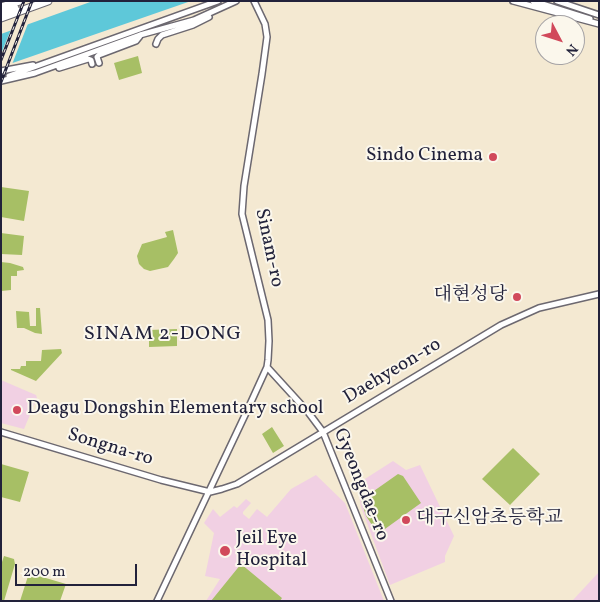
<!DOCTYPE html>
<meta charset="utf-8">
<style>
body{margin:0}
#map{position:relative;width:600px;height:602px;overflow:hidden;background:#f4e9d2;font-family:Vollkorn,serif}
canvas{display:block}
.frame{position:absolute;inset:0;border:2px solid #22223b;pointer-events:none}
.north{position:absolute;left:535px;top:15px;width:50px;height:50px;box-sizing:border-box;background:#fbf7ec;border:1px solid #a4a2a5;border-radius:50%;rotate:130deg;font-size:14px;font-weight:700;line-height:20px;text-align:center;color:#22223b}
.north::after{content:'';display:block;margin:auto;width:18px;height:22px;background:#d1495b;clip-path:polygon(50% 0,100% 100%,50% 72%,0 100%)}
.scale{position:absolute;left:15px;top:564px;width:122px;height:22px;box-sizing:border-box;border:2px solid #22223b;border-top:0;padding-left:6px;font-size:15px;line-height:18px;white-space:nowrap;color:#22223b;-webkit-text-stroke:4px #fbf7ec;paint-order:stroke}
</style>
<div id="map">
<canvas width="600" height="602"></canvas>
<div class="frame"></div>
<div class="north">N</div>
<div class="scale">200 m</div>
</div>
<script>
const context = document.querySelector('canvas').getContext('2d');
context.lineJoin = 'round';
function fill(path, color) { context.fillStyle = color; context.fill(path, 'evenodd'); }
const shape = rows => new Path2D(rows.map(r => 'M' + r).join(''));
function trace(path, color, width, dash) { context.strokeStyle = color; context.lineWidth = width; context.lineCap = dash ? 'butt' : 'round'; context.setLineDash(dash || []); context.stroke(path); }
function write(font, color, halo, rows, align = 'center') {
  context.font = font + ' Vollkorn,"Noto Serif KR",serif'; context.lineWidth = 4; context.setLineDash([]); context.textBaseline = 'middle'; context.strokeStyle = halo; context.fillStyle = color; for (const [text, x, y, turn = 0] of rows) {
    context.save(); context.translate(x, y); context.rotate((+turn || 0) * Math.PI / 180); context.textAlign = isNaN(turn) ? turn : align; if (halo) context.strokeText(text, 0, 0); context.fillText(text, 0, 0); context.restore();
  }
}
fill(shape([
 [1,380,36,395,37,398,24,429,1,423],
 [393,461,406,470,420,465,454,536,445,556,445,562,390,585,361,507,357,484],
 [316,475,345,503,384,601,206,601,220,579,205,576,214,533,204,523,213,509,220,517,234,506,237,508,246,499,251,503,243,512,243,514,249,519,257,509,267,517,291,489],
 [599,572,599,601,572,601]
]), '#f1d0e3');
fill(shape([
 [138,56,142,73,119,80,114,63],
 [1,187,29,191,24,221,1,217],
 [173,230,178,253,174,259,168,267,150,271,144,269,139,264,137,256,142,244,167,237,165,232],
 [1,233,24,236,22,255,1,254],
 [1,262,10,263,23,267,24,270,17,271,17,276,11,276,11,290,1,291],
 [36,308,40,308,42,334,35,333,24,328,17,328,16,311,29,312,30,326,36,326],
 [177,329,177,346,149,347,149,330],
 [61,349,62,353,36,381,11,370,11,369,20,369,21,366,26,366,26,361,41,361,42,350],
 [272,427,284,446,273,453,262,434],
 [513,448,540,474,510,505,482,479],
 [1,464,29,472,20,502,1,497],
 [398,474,403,476,421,503,378,534,366,516,361,500],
 [4,556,14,559,15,564,4,601,1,601,1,565],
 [241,564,282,598,280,601,211,601],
 [29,573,66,584,60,601,20,601]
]), '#a7bf65');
fill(shape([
 [93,1,191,1,1,67,1,34]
]), '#5ec8d9');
fill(shape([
 [29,21,11,67,1,70,1,54,12,27]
]), '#f4e9d2');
const secondary = shape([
 [513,1,599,24],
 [533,1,590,19],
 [557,1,599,15],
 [156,44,158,39,162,35,193,25,209,17],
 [99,63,97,57,99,55,136,41,140,36],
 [59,68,88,59,91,60,92,64],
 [1,71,33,65],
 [9,76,218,1],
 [1,81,35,73,140,35,194,20,236,1],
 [267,367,308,412,323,432,391,601],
 [1,432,161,480,210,492,222,489,237,484,501,325,539,308,599,294],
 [157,601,246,413,267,367,268,360,269,341,268,320,242,214,244,186,262,74,267,37,265,24,254,1]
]);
const highway = shape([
 [1,7,20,1],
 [1,12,15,8],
 [1,18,48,1]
]);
trace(secondary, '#6c6870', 8);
trace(highway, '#6c6870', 9);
trace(secondary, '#fff', 5);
trace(highway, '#fff', 7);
const rail = shape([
 [1,60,24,1],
 [1,82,32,1]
]);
trace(rail, '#22223b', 3);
trace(rail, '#fbf7ec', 1, [4]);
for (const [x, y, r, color] of [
 [493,157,5,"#d1495b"],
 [517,297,5,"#d1495b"],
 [17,410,5,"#d1495b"],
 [406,520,5,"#d1495b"],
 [225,551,6,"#d1495b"]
]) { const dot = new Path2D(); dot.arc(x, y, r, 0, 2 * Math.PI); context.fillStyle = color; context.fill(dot); trace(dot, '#fbf7ec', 2); }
write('19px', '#22223b', '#fbf7ec', [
 ["Sindo Cinema",483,157,"right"],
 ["대현성당",507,297,"right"],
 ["Deagu Dongshin Elementary school",27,410],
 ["대구신암초등학교",416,520],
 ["Jeil Eye",236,540],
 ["Hospital",236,562]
], 'left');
write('19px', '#22223b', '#fbf7ec', [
 ["Sinam-ro",268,248,78],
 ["Daehyeon-ro",393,372,-31],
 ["Songna-ro",110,448,17],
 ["Gyeongdae-ro",360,485,68]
]);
context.letterSpacing = '1px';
write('20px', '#22223b', '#fbf7ec', [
 ["SINAM 2-DONG",163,335]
]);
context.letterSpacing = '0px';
</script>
